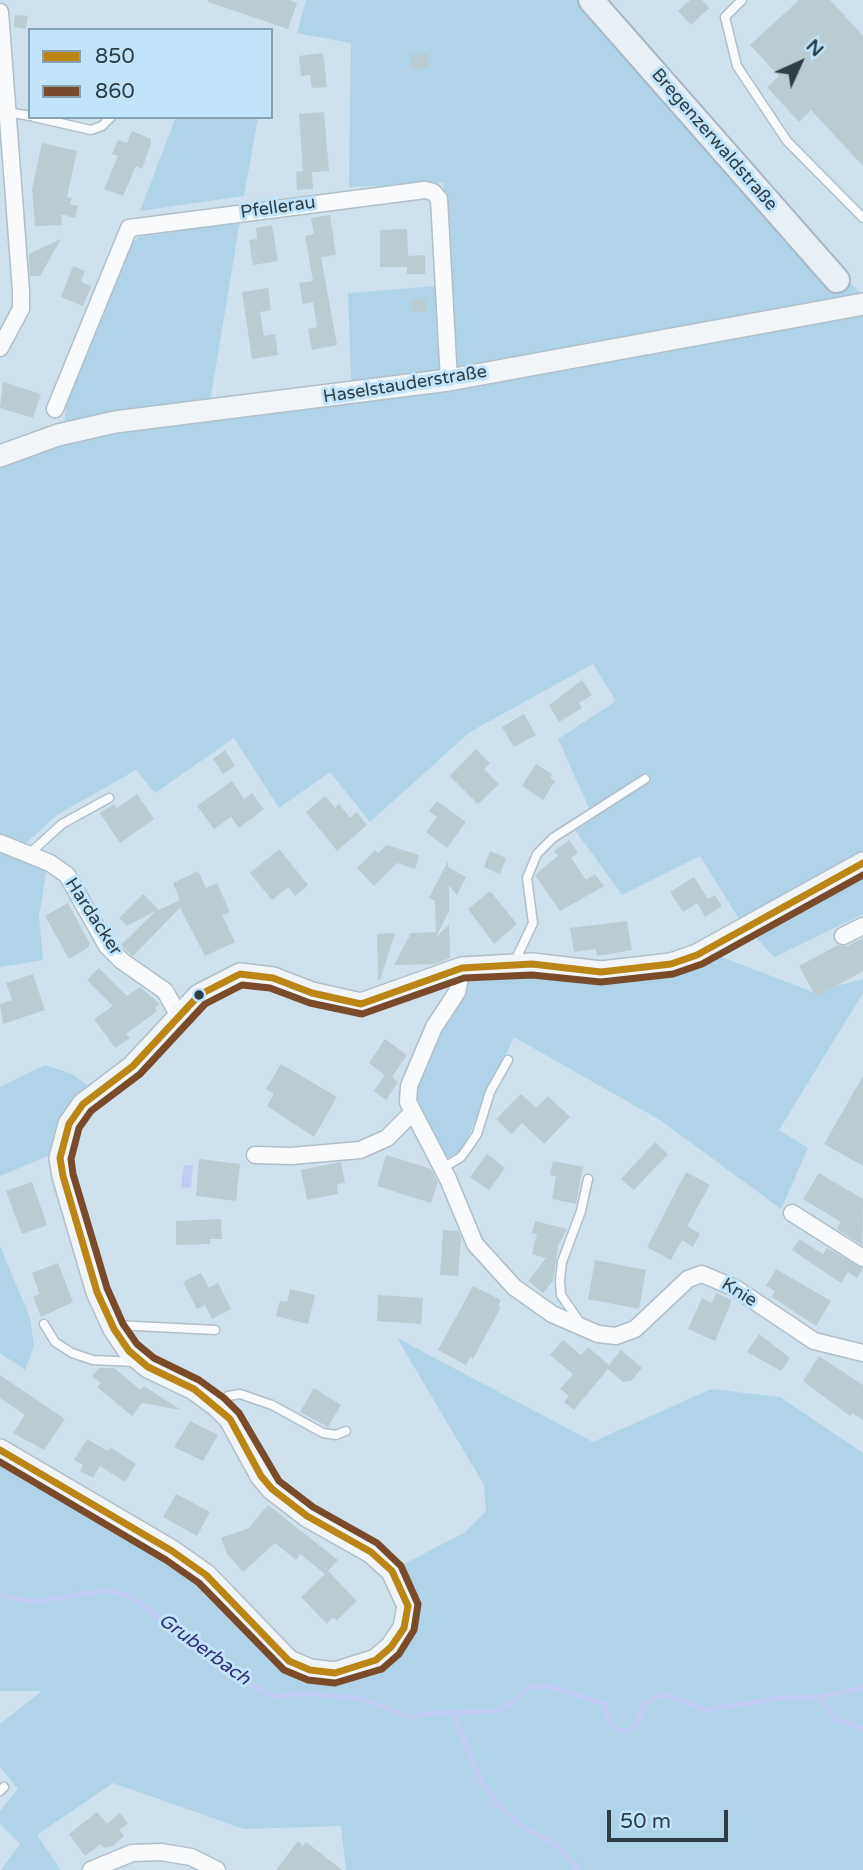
<!DOCTYPE html>
<meta charset="utf-8">
<style>
body{margin:0}
#map{position:relative;width:863px;height:1870px;overflow:hidden;background:#cee1ed;font-family:"Varela Round",sans-serif}
canvas{display:block}
.legend{position:absolute;left:28px;top:28px;width:245px;height:91px;box-sizing:border-box;background:#c1e4fa;border:2px solid #87a1b2;margin:0;padding:9px 12px;list-style:none;font-size:21px;color:#2f3d46}
.legend li{display:flex;align-items:center;gap:14px;height:35px}
.legend b{width:35px;border:2px solid #87a1b2}
.north{position:absolute;left:765px;top:28px;width:70px;height:70px;-webkit-text-stroke:5px #c1e4fa;paint-order:stroke;rotate:45deg;font-size:19px;font-weight:700;line-height:28px;text-align:center;color:#2f3d46}
.north::after{content:'';display:block;margin:auto;width:24px;height:32px;background:#2f3d46;clip-path:polygon(50% 0,100% 100%,50% 72%,0 100%)}
.scale{position:absolute;left:607px;top:1810px;width:121px;height:32px;box-sizing:border-box;border:4px solid #2f3d46;border-top:0;padding-left:9px;font-size:21px;line-height:24px;white-space:nowrap;color:#2f3d46;-webkit-text-stroke:5px #c1e4fa;paint-order:stroke}
</style>
<div id="map">
<canvas width="863" height="1870"></canvas>
<ul class="legend">
<li><b style="height:9px;background:#bb8615"></b>850</li>
<li><b style="height:9px;background:#7a4b2a"></b>860</li>
</ul>
<div class="north">N</div>
<div class="scale">50 m</div>
</div>
<script>
const context = document.querySelector('canvas').getContext('2d');
context.lineJoin = 'round';
function fill(path, color) { context.fillStyle = color; context.fill(path, 'evenodd'); }
const shape = rows => new Path2D(rows.map(r => 'M' + r).join(''));
function trace(path, color, width, dash) { context.strokeStyle = color; context.lineWidth = width; context.lineCap = dash ? 'butt' : 'round'; context.setLineDash(dash || []); context.stroke(path); }
function write(font, color, halo, rows, align = 'center') {
  context.font = font + ' "Varela Round",sans-serif'; context.lineWidth = 6; context.setLineDash([]); context.textBaseline = 'middle'; context.strokeStyle = halo; context.fillStyle = color; for (const [text, x, y, turn = 0] of rows) {
    context.save(); context.translate(x, y); context.rotate((+turn || 0) * Math.PI / 180); context.textAlign = isNaN(turn) ? turn : align; if (halo) context.strokeText(text, 0, 0); context.fillText(text, 0, 0); context.restore();
  }
}
fill(shape([
 [306,0,607,0,863,297,863,914,774,957,739,919,700,856,622,895,575,830,589,808,558,739,616,701,593,664,470,732,370,822,330,772,279,808,234,738,155,793,136,770,57,815,25,844,0,835,0,462,63,438,66,404,125,249,139,237,240,221,208,414,352,400,348,293,449,285,443,183,349,187,351,43,297,33],
 [176,117,258,117,244,196,140,211],
 [0,849,47,868,39,916,43,960,0,967],
 [716,955,813,992,863,979,863,993,779,1130,808,1148,781,1209,660,1120,514,1037,462,1150,448,1158,420,1121,413,1094,469,975,551,976],
 [45,1065,72,1074,93,1089,53,1154,0,1176,0,1087],
 [0,1246,30,1318,34,1346,25,1370,0,1353],
 [397,1338,593,1442,711,1389,780,1397,863,1453,863,1870,346,1870,341,1826,244,1829,113,1783,37,1835,61,1870,1,1870,20,1844,0,1824,0,1811,18,1789,0,1767,0,1724,42,1691,0,1691,0,1452,205,1576,281,1656,335,1675,405,1628,392,1570,464,1533,486,1511,484,1485]
]), '#b0d3e8');
fill(shape([
 [184,1165,193,1166,191,1188,181,1187]
]), '#c2ccf3');
trace(shape([
 [0,1595,33,1602,108,1590,131,1597,236,1678,276,1697,302,1693,362,1699,410,1717,433,1713,497,1711,513,1702,529,1687,549,1686,605,1704,607,1718,618,1731,629,1731,638,1723,644,1703,665,1694,705,1710,780,1698,819,1697,863,1688],
 [819,1697,836,1720,863,1728],
 [453,1714,479,1777,497,1804,522,1826,559,1847,578,1870]
]), '#c2ccf3', 5);
fill(shape([
 [208,0,289,0,297,3,288,29,208,2],
 [690,0,702,0,709,8,691,25,678,11],
 [799,0,830,0,863,36,863,166,811,110,799,122,767,87,779,76,750,45],
 [15,15,28,16,26,29,14,27],
 [323,53,327,87,312,88,310,75,301,76,299,56],
 [428,53,429,68,411,69,411,54],
 [324,112,329,171,312,172,313,189,297,190,296,172,303,171,299,114],
 [132,131,151,139,151,144,142,169,136,166,123,196,104,189,118,156,112,154,118,140,127,143],
 [42,143,77,151,67,197,72,198,70,204,78,206,75,218,61,214,62,225,35,226,32,189],
 [330,215,336,255,321,257,337,345,312,350,308,329,317,327,313,302,303,304,299,283,313,281,305,236,314,234,311,218],
 [272,225,278,261,253,265,249,240,257,239,256,228],
 [407,229,408,256,425,255,425,274,407,274,407,267,380,267,380,230],
 [61,239,40,276,30,276,29,254],
 [73,266,85,271,81,282,91,286,83,306,61,297],
 [268,288,271,310,260,312,264,336,275,334,278,355,252,359,242,292],
 [426,298,427,311,412,312,411,299],
 [3,382,41,394,33,418,0,408],
 [582,680,592,695,579,703,582,708,559,722,549,705],
 [524,714,536,735,514,747,502,727],
 [476,749,490,763,484,769,499,784,478,804,450,776],
 [225,750,235,766,223,774,213,759],
 [536,764,552,774,550,778,555,781,543,800,522,786],
 [232,781,244,799,252,793,264,809,239,828,231,817,214,829,197,806],
 [137,794,154,819,120,843,100,813,114,804,117,808],
 [325,796,335,808,339,804,350,818,357,812,367,825,337,851,306,812],
 [437,801,466,822,447,848,426,832,437,817,429,811],
 [569,840,578,853,571,858,586,880,595,874,604,886,560,911,535,875,558,856,554,851],
 [387,845,419,855,415,869,397,863,374,886,357,868,375,850,378,853],
 [279,849,308,885,295,896,288,887,272,900,250,873],
 [490,851,506,858,500,874,484,867],
 [448,861,448,867,466,877,457,895,449,885,449,911,436,937,449,925,450,958,435,964,394,965,411,933,436,932,435,901,429,898],
 [198,871,206,888,217,883,230,912,222,915,235,942,205,956,180,908,133,956,129,953,121,945,157,910,127,926,119,918,143,894,159,910,180,900,173,883],
 [694,877,708,899,715,895,722,906,705,917,697,903,683,912,670,892],
 [490,891,517,924,494,944,468,909],
 [68,903,89,942,89,947,69,959,45,916],
 [627,921,632,950,597,956,596,949,574,952,570,928],
 [395,933,380,980,378,980,377,934],
 [863,938,863,971,816,997,799,966,838,945,847,946],
 [99,968,127,996,140,987,160,1004,155,1008,157,1011,126,1034,130,1038,115,1048,94,1019,113,1006,87,980],
 [33,974,45,1010,3,1024,0,1004,12,1000,6,983],
 [385,1039,407,1055,392,1077,398,1082,386,1100,374,1091,385,1075,369,1063],
 [281,1064,337,1097,314,1137,267,1106,274,1094,266,1089],
 [863,1076,863,1166,824,1144],
 [521,1094,536,1108,548,1096,570,1117,544,1144,522,1123,512,1134,496,1119],
 [655,1142,668,1154,634,1190,621,1179],
 [487,1154,505,1168,489,1190,470,1177],
 [386,1155,431,1169,438,1182,431,1203,377,1186],
 [199,1159,240,1164,236,1201,196,1196],
 [553,1161,583,1167,576,1204,552,1199,556,1176,550,1175],
 [341,1162,345,1183,337,1184,338,1194,307,1200,301,1170],
 [686,1172,710,1185,687,1226,700,1234,693,1247,682,1240,671,1260,647,1247],
 [819,1173,863,1199,862,1245,837,1229,841,1222,803,1199],
 [32,1182,47,1225,22,1234,6,1191],
 [221,1219,222,1239,210,1239,210,1244,176,1245,176,1221],
 [535,1221,567,1229,558,1246,553,1281,543,1293,528,1281,546,1258,532,1254,537,1234,532,1233],
 [443,1230,458,1231,461,1237,458,1276,440,1275],
 [799,1239,823,1254,827,1248,863,1268,857,1278,848,1272,841,1283,792,1250],
 [595,1260,646,1270,639,1309,588,1299],
 [58,1263,73,1302,41,1317,33,1297,40,1294,32,1273],
 [776,1269,831,1301,816,1326,772,1297,775,1291,766,1286],
 [201,1273,209,1288,218,1283,231,1309,212,1319,205,1305,197,1309,183,1282],
 [473,1286,501,1300,498,1306,501,1307,473,1359,470,1357,466,1365,438,1350],
 [290,1289,315,1295,308,1324,276,1316,280,1301,287,1302],
 [716,1293,732,1300,715,1341,688,1329,702,1298,712,1303],
 [378,1295,423,1298,421,1324,377,1321],
 [759,1334,790,1358,781,1371,747,1352],
 [563,1340,581,1355,588,1347,609,1365,621,1350,642,1368,631,1381,623,1382,608,1369,574,1410,564,1402,569,1396,560,1389,573,1374,550,1355],
 [819,1356,863,1385,863,1420,852,1413,850,1416,803,1381],
 [99,1368,114,1368,140,1390,144,1386,181,1410,142,1403,132,1416,97,1387,101,1383,92,1376],
 [0,1375,65,1419,44,1450,13,1433,25,1415,0,1398],
 [314,1388,341,1405,328,1427,300,1412],
 [190,1421,218,1435,203,1461,174,1447],
 [87,1439,108,1451,110,1447,136,1464,125,1482,100,1466,93,1478,80,1471,83,1465,74,1460],
 [176,1494,210,1512,197,1536,163,1517],
 [268,1505,338,1560,328,1571,357,1601,337,1620,332,1618,327,1624,301,1597,325,1574,300,1554,296,1560,275,1543,243,1572,227,1554,221,1538,249,1528],
 [97,1812,107,1824,120,1813,128,1823,119,1830,124,1836,113,1846,104,1848,101,1844,85,1856,69,1834],
 [298,1841,303,1846,306,1842,342,1870,276,1870]
]), '#bacbd2');
const lane = shape([
 [742,0,725,17,737,66,787,141,863,218],
 [8,112,30,116],
 [34,117,91,130,102,126,111,117],
 [29,854,62,824,109,798],
 [515,961,533,923,527,878,537,854,553,838,645,779],
 [443,1168,461,1157,469,1146,477,1134,490,1092,508,1060],
 [44,1324,55,1342,72,1353,93,1360,136,1362],
 [581,1324,561,1295,560,1280,562,1262,581,1211,588,1179],
 [115,1325,215,1330],
 [217,1406,228,1396,240,1394,272,1405,323,1433,336,1435,346,1431],
 [0,1791,4,1787]
]);
const street = shape([
 [0,12,21,291,21,309,0,348],
 [55,409,129,228,425,190,433,192,439,199,449,380],
 [0,843,50,863,67,875,107,946,122,961,165,991,179,1016],
 [843,936,863,926],
 [462,968,457,992,434,1027,409,1086,408,1102,448,1179,475,1244,514,1287,552,1314,598,1334,616,1336,635,1329,688,1279,702,1274,735,1288,814,1341,863,1353],
 [255,1155,291,1156,360,1150,387,1138,412,1113],
 [792,1213,863,1258],
 [91,1870,132,1853,161,1852,191,1857,217,1870]
]);
const secondary = shape([
 [0,456,58,435,115,422,449,380,863,304],
 [0,1450,172,1551,206,1575,289,1661,310,1670,335,1673,376,1660,391,1647,404,1628,408,1606,392,1571,371,1552,307,1516,272,1489,261,1476,230,1419,217,1406,194,1389,148,1367,129,1351,114,1329,97,1292,63,1176,60,1158,69,1124,83,1104,133,1066,199,995,240,974,273,978,312,993,361,1004,462,968,532,964,601,972,671,964,697,955,863,863]
]);
const primary = shape([
 [591,0,837,280]
]);
trace(lane, '#b1bfc9', 11);
trace(street, '#b1bfc9', 19);
trace(secondary, '#b1bfc9', 24);
trace(primary, '#a8b7c4', 28);
trace(lane, '#f8fafc', 8);
trace(street, '#f8fafc', 16);
trace(secondary, '#f1f5f8', 21);
trace(primary, '#e8eff5', 24);
trace(shape([
 [0,1450,172,1551,206,1575,289,1661,310,1670,335,1673,376,1660,391,1647,404,1628,408,1606,392,1571,371,1552,307,1516,272,1489,261,1476,230,1419,194,1389,148,1367,129,1351,114,1329,97,1292,63,1176,60,1158,69,1124,83,1104,133,1066,199,995,240,974,273,978,312,993,361,1004,462,968,532,964,601,972,671,964,697,955,863,863]
]), '#bb8615', 7);
trace(shape([
 [0,1462,166,1560,199,1583,284,1670,308,1680,335,1683,382,1669,399,1654,414,1630,418,1604,401,1566,377,1543,313,1507,279,1481,239,1413,224,1398,199,1380,154,1358,137,1344,123,1324,107,1288,73,1174,71,1159,79,1128,91,1111,140,1074,205,1004,242,985,270,988,310,1003,362,1014,464,978,532,975,601,982,673,974,702,964,863,875]
]), '#7a4b2a', 7);
for (const [x, y, r, color] of [
 [199,995,6,"#2f3d46"]
]) { const dot = new Path2D(); dot.arc(x, y, r, 0, 2 * Math.PI); context.fillStyle = color; context.fill(dot); trace(dot, '#c1e4fa', 2.5); }
write('18px', '#2f3d46', '#c1e4fa', [
 ["Bregenzerwaldstraße",714,140,49],
 ["Pfellerau",278,208,-8],
 ["Haselstauderstraße",405,385,-9],
 ["Hardacker",93,917,57],
 ["Knie",739,1293,32]
]);
write('italic 19px', '#322f78', '#c1e4fa', [
 ["Gruberbach",204,1650,36]
]);
</script>
